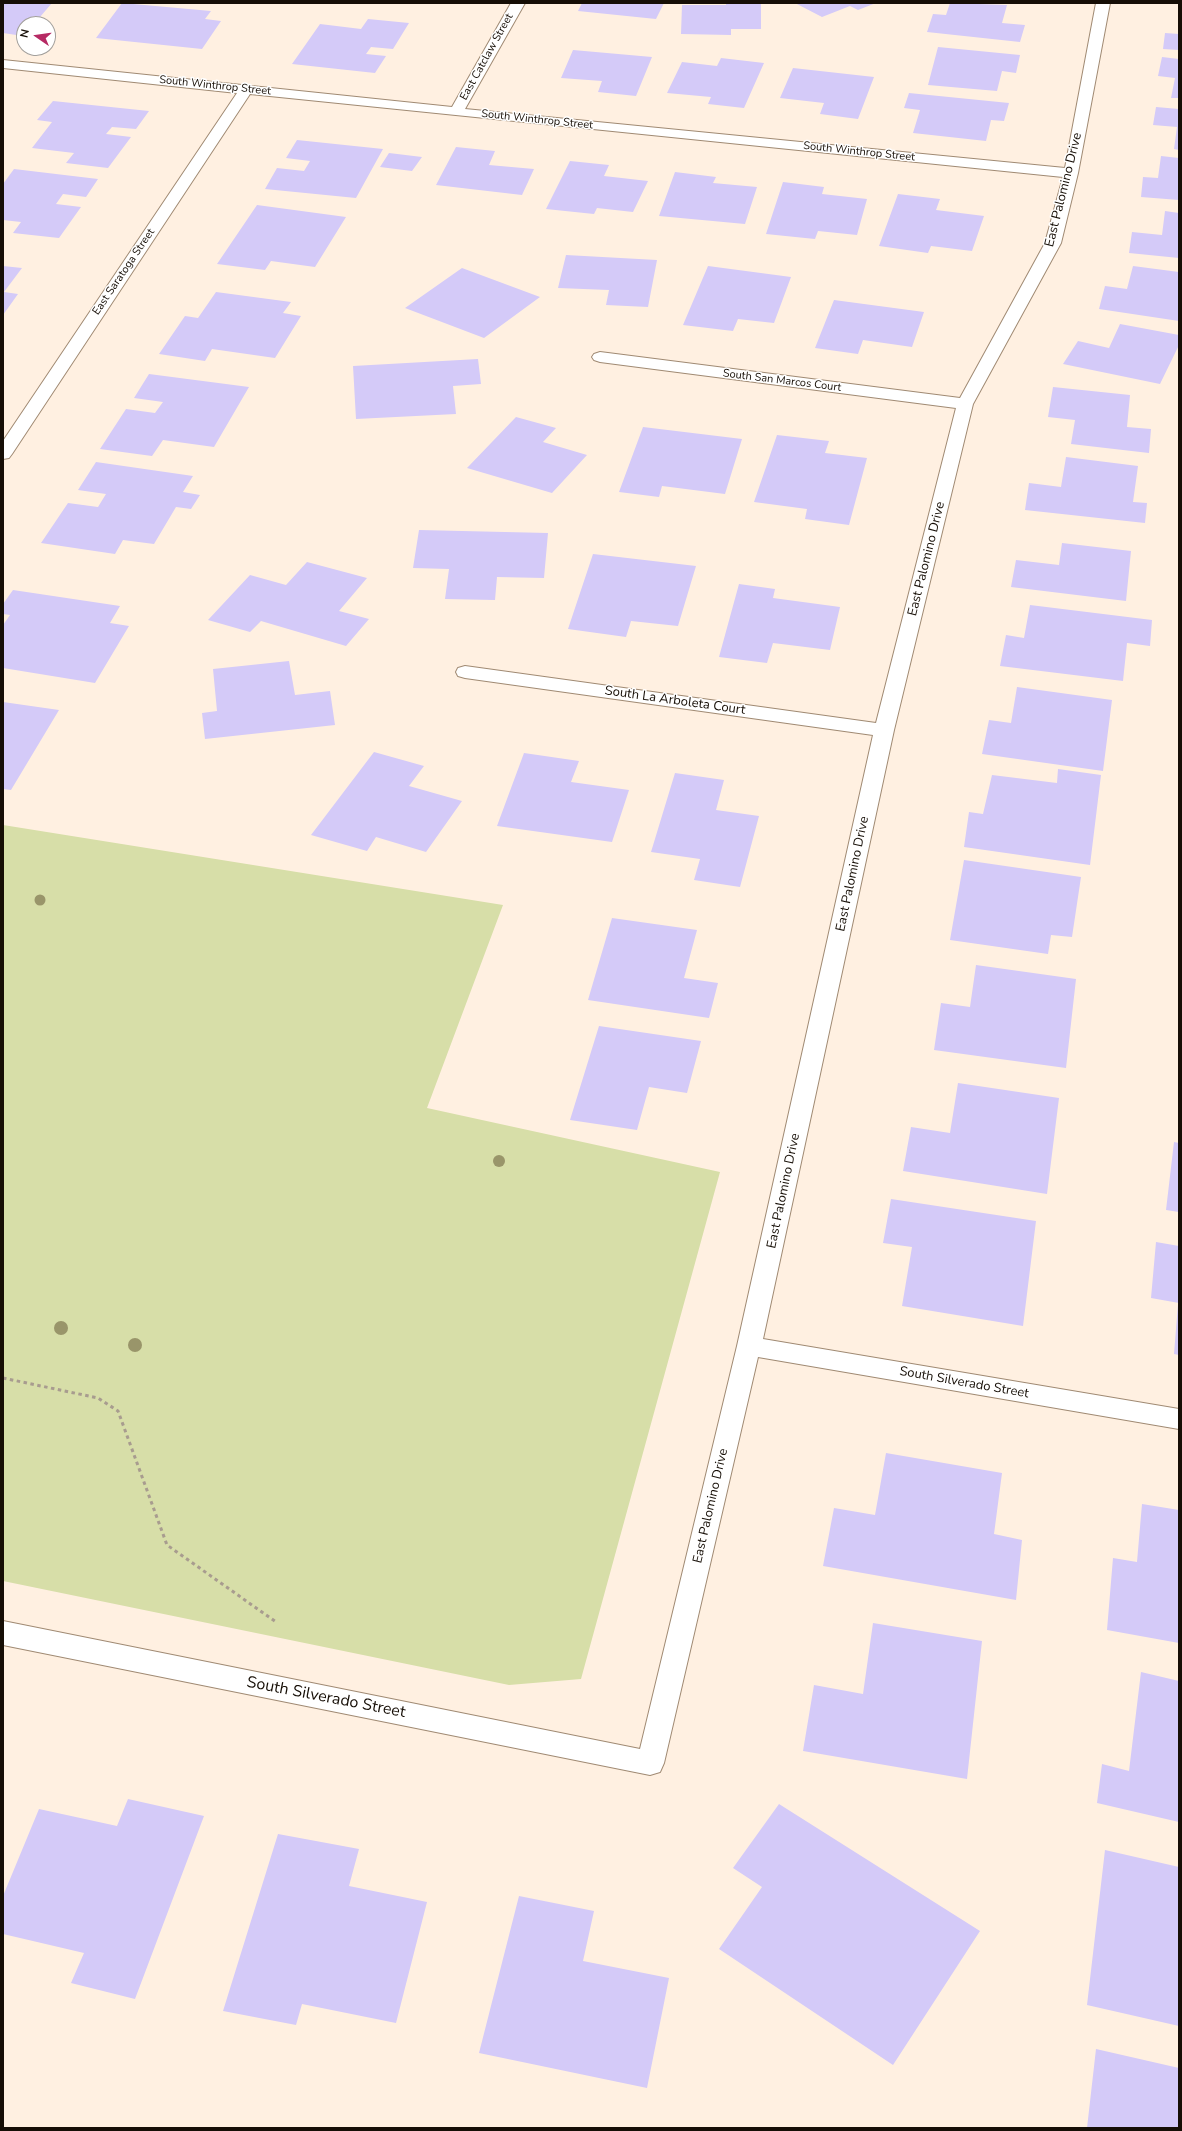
<!DOCTYPE html>
<style>
body{margin:0}
#map{position:relative;width:1182px;height:2131px;overflow:hidden;background:#fff0e1;font-family:"Nunito Sans",sans-serif}
canvas{display:block}
.frame{position:absolute;inset:0;border:4px solid #160e06;pointer-events:none}
.north{position:absolute;left:16px;top:16px;width:40px;height:40px;box-sizing:border-box;background:#fff;border:1px solid #a29f9b;border-radius:50%;rotate:283deg;font-size:11px;font-weight:700;line-height:16px;text-align:center;color:#160e06}
.north::after{content:'';display:block;margin:auto;width:14px;height:18px;background:#b62a64;clip-path:polygon(50% 0,100% 100%,50% 72%,0 100%)}
</style>
<div id="map">
<canvas width="1182" height="2131"></canvas>
<div class="frame"></div>
<div class="north">N</div>
</div>
<script>
const context = document.querySelector('canvas').getContext('2d');
context.lineJoin = 'round';
function fill(path, color) { context.fillStyle = color; context.fill(path, 'evenodd'); }
const shape = rows => new Path2D(rows.map(r => 'M' + r).join(''));
function trace(path, color, width, dash) { context.strokeStyle = color; context.lineWidth = width; context.lineCap = dash ? 'butt' : 'round'; context.setLineDash(dash || []); context.stroke(path); }
function write(font, color, halo, rows, align = 'center') {
  context.font = font + ' "Nunito Sans",sans-serif'; context.lineWidth = 3; context.setLineDash([]); context.textBaseline = 'middle'; context.strokeStyle = halo; context.fillStyle = color; for (const [text, x, y, turn = 0] of rows) {
    context.save(); context.translate(x, y); context.rotate((+turn || 0) * Math.PI / 180); context.textAlign = isNaN(turn) ? turn : align; if (halo) context.strokeText(text, 0, 0); context.fillText(text, 0, 0); context.restore();
  }
}
fill(shape([
 [3,825,503,905,427,1108,720,1172,581,1679,509,1685,3,1581]
]), '#d7dea8');
fill(shape([
 [3,3,52,3,34,24,24,24,23,36,3,33],
 [122,3,211,11,205,19,221,21,202,49,96,38],
 [582,3,664,3,656,19,578,11],
 [726,3,761,3,761,29,731,29,731,35,681,34,682,5,726,5],
 [795,3,876,3,858,10,850,6,822,17],
 [950,3,1007,5,1002,23,1025,25,1020,42,927,32,933,14,946,15],
 [368,19,409,23,393,49,371,47,366,54,386,56,375,73,292,64,320,24,361,29],
 [1165,33,1179,34,1179,50,1163,49],
 [938,47,1020,55,1016,73,1002,71,997,91,928,85],
 [573,50,652,57,636,96,598,92,602,81,561,78],
 [1162,57,1179,59,1179,98,1171,98,1175,78,1158,76],
 [721,58,764,63,744,108,708,104,711,97,667,93,682,62,717,66],
 [793,68,874,77,858,119,820,114,824,103,780,98],
 [909,93,1009,103,1004,121,991,120,986,141,913,133,920,110,904,108],
 [53,101,149,111,136,129,112,127,106,134,131,137,108,168,66,163,74,153,32,148,52,122,37,120],
 [1156,107,1179,109,1179,150,1174,149,1177,127,1153,125],
 [297,140,383,149,356,198,265,189,277,168,304,171,310,161,286,158],
 [456,147,495,151,489,165,534,169,522,195,436,185],
 [389,153,422,157,412,171,380,167],
 [1161,156,1179,158,1179,200,1141,197,1143,177,1158,178],
 [570,161,609,165,604,176,648,181,633,212,597,208,594,214,546,209],
 [14,169,98,179,86,197,63,194,56,204,81,207,59,238,13,233,21,222,3,220,3,184],
 [675,172,716,177,713,183,757,187,745,224,659,216],
 [783,182,824,187,822,194,867,199,857,235,818,231,815,239,766,234],
 [898,194,940,199,936,210,984,216,972,251,931,246,928,253,879,246],
 [257,205,346,217,315,267,271,261,265,270,217,264],
 [1165,211,1179,213,1179,258,1129,253,1132,232,1162,235],
 [566,255,657,260,648,307,606,305,609,290,558,288],
 [3,266,22,268,4,292,18,294,3,315],
 [708,266,791,277,774,323,738,319,733,331,683,325],
 [1133,266,1179,272,1179,321,1099,309,1105,286,1127,289],
 [462,268,540,297,484,338,405,308],
 [216,292,291,302,283,313,301,316,275,358,212,349,205,361,159,354,185,316,198,318],
 [834,300,924,312,912,347,863,340,858,354,815,348],
 [1120,324,1179,335,1179,345,1160,384,1063,364,1078,341,1109,348],
 [478,359,481,384,453,386,456,414,356,419,353,366],
 [149,374,249,387,214,447,163,440,152,456,100,449,126,409,155,413,163,402,134,398],
 [1053,387,1130,395,1127,427,1151,429,1149,453,1071,444,1075,420,1048,417],
 [516,417,556,428,543,442,587,455,552,493,467,468],
 [643,427,742,439,725,494,662,486,659,497,619,492],
 [777,435,829,441,825,453,867,458,849,525,805,519,807,509,754,502],
 [1066,457,1138,466,1133,502,1147,503,1145,523,1025,510,1029,483,1061,487],
 [96,462,193,476,183,492,200,495,191,509,176,507,154,544,123,540,115,554,41,543,68,503,98,507,106,494,78,490],
 [419,530,548,533,544,578,497,577,495,600,445,599,449,569,413,568],
 [1062,543,1131,551,1126,601,1011,587,1016,560,1059,565],
 [593,554,696,566,678,626,631,621,626,637,568,629],
 [307,562,367,578,339,611,369,619,346,646,261,621,250,632,208,620,250,575,286,585],
 [739,584,775,589,773,598,840,607,830,650,773,643,767,663,719,657],
 [13,590,120,606,110,623,129,626,95,683,3,668,3,625,10,615,3,614,3,604],
 [1030,605,1152,620,1150,646,1127,643,1123,681,1000,666,1006,635,1024,638],
 [289,661,295,695,330,691,335,725,205,739,202,713,217,711,213,669],
 [1017,687,1112,700,1103,771,982,754,989,720,1011,723],
 [3,702,59,710,11,790,3,789],
 [374,752,424,766,409,786,462,801,426,852,376,837,367,851,311,835],
 [524,753,579,761,571,782,629,790,612,842,497,826],
 [1058,769,1101,775,1090,865,964,847,969,812,983,814,992,775,1057,783],
 [675,773,724,780,716,810,759,816,740,887,694,880,700,859,651,852],
 [964,860,1081,877,1072,937,1051,935,1048,954,950,940],
 [612,918,697,930,684,978,718,983,709,1018,588,1000],
 [976,965,1076,979,1066,1068,934,1050,941,1003,970,1007],
 [599,1026,701,1041,687,1093,649,1087,637,1130,570,1120],
 [958,1083,1059,1098,1047,1194,903,1171,911,1127,950,1133],
 [1174,1142,1179,1143,1179,1212,1166,1210],
 [891,1199,1036,1221,1023,1326,902,1306,912,1247,883,1243],
 [1156,1242,1179,1246,1179,1303,1151,1298],
 [1178,1304,1179,1304,1179,1355,1174,1354],
 [886,1453,1002,1473,994,1534,1022,1540,1016,1600,823,1566,834,1508,875,1515],
 [1142,1504,1179,1510,1179,1643,1107,1630,1113,1558,1137,1562],
 [873,1623,982,1641,967,1779,803,1751,814,1685,863,1694],
 [1141,1672,1179,1681,1179,1822,1097,1803,1102,1764,1129,1771],
 [128,1799,204,1816,135,1999,71,1983,84,1953,3,1934,3,1896,39,1809,117,1826],
 [779,1804,980,1931,893,2065,719,1949,762,1887,733,1868],
 [278,1834,359,1849,349,1886,427,1902,396,2023,302,2004,296,2025,223,2011],
 [1105,1850,1179,1867,1179,2026,1087,2005],
 [519,1896,594,1911,583,1961,669,1978,647,2088,479,2053],
 [1096,2049,1179,2068,1179,2128,1087,2128]
]), '#d4caf8');
const minor = shape([
 [511,3,525,3,465,109,1065,168,1096,3,1110,3,1078,173,1061,243,973,404,894,730,763,1339,1179,1409,1179,1429,758,1357,664,1763,660,1772,650,1775,3,1645,3,1621,640,1749,737,1346,873,735,465,678,458,676,456,672,458,668,465,666,876,723,956,408,600,362,594,360,592,357,594,354,600,352,960,398,1045,243,1063,177,250,94,12,454,9,458,3,459,3,441,237,93,3,68,3,60,452,107,511,3]
]);
trace(minor, '#a08a73', 2);
trace(shape([
 [3,1378,98,1398,118,1411,167,1545,276,1622]
]), '#a89c8f', 3, [3.5, 3.5]);
fill(minor, '#fff');
context.fillStyle = '#99956a';
for (const [x, y, r] of [
 [40,900,5.5],
 [499,1161,6],
 [61,1328,7],
 [135,1345,7]
]) { context.beginPath(); context.arc(x, y, r, 0, 2 * Math.PI); context.fill(); }
write('11px', '#160e06', '#fff', [
 ["East Catclaw Street",487,57,-61],
 ["South Winthrop Street",215,86,6],
 ["South Winthrop Street",537,120,6],
 ["South Winthrop Street",859,152,6],
 ["East Saratoga Street",124,272,-56],
 ["South San Marcos Court",782,381,7]
]);
write('13px', '#160e06', '#fff', [
 ["East Palomino Drive",1064,190,-76],
 ["East Palomino Drive",927,559,-76],
 ["South La Arboleta Court",675,701,8],
 ["East Palomino Drive",853,874,-78],
 ["East Palomino Drive",784,1191,-78],
 ["South Silverado Street",964,1383,10],
 ["East Palomino Drive",711,1506,-77]
]);
write('16px', '#160e06', '#fff', [
 ["South Silverado Street",326,1698,11]
]);
</script>
